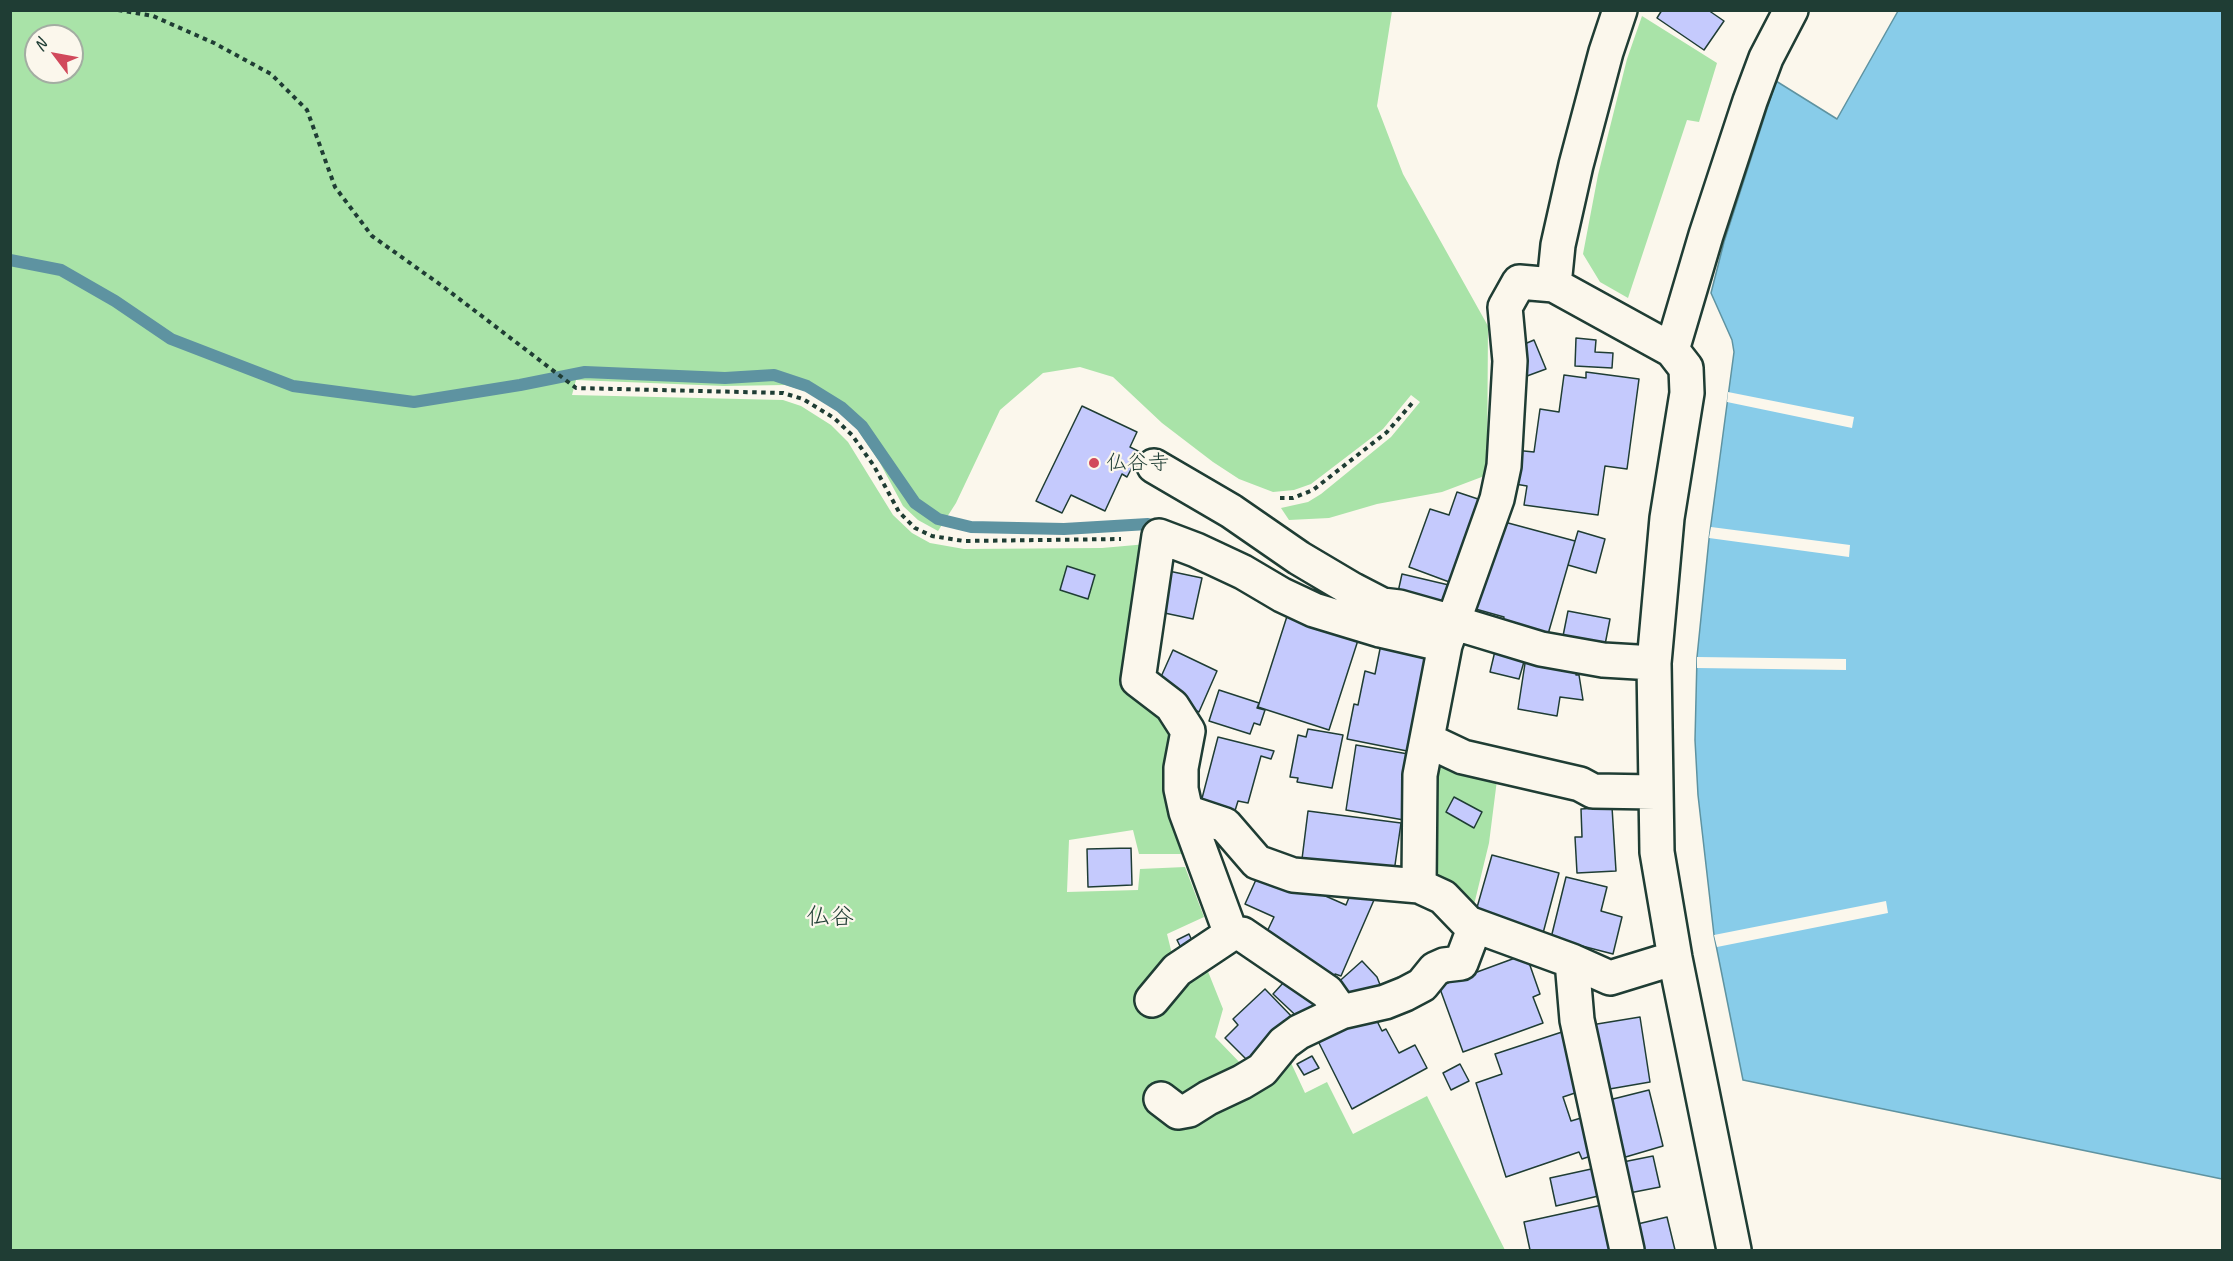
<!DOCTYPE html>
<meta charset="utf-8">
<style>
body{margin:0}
#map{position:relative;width:2233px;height:1261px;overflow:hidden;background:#fbf7ec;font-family:Caveat,sans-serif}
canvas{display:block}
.frame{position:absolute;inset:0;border:12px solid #1f3d34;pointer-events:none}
.north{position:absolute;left:24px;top:24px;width:60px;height:60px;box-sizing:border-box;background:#fbf7ec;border:2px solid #a3ada2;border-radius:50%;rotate:302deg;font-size:16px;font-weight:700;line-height:24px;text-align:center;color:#1f3d34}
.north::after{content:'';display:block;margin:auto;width:21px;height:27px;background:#d1495b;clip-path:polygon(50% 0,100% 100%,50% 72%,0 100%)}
</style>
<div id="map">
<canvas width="2233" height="1261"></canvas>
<div class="frame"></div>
<div class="north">N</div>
</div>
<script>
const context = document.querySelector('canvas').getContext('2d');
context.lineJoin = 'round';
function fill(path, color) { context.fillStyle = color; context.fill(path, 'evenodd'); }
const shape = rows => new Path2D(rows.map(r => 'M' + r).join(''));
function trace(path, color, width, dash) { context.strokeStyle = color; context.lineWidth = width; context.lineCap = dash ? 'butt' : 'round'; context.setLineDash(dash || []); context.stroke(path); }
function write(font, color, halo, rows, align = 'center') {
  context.font = font + ' Caveat,"Klee One",sans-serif'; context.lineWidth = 4.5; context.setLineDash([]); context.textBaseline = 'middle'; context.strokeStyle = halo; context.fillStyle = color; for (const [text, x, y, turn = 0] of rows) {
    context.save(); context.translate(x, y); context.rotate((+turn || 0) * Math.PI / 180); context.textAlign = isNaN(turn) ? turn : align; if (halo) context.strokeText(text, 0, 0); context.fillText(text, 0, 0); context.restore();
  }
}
fill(shape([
 [10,11,1392,11,1377,106,1403,174,1488,326,1487,475,1442,492,1377,504,1329,518,1289,520,1281,508,1308,502,1321,494,1391,437,1420,402,1411,395,1383,429,1311,484,1294,490,1273,492,1239,479,1213,462,1162,423,1113,377,1080,367,1043,373,1000,410,956,503,938,531,918,520,903,506,879,461,857,429,839,411,808,392,785,385,724,386,576,380,572,395,783,400,801,406,831,425,848,442,893,515,912,533,930,543,964,549,1102,548,1147,544,1150,549,1130,683,1166,711,1181,733,1175,766,1175,789,1180,812,1196,854,1139,854,1133,830,1069,840,1067,892,1138,890,1140,869,1185,867,1204,917,1167,934,1174,962,1145,999,1156,1008,1184,975,1205,964,1223,1009,1215,1037,1247,1070,1241,1075,1206,1090,1190,1103,1181,1104,1162,1090,1149,1089,1154,1106,1159,1107,1176,1120,1193,1120,1211,1104,1243,1089,1266,1076,1286,1052,1305,1093,1327,1082,1353,1134,1427,1096,1505,1250,11,1250],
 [36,36,72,36,72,72,36,72],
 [1642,16,1717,63,1699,122,1687,120,1628,298,1600,282,1583,254,1598,175,1627,59],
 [1434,754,1498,772,1489,843,1473,909,1437,887,1433,867]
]), '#a9e3a8');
const water = shape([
 [1898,11,2222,11,2222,1179,1743,1080,1714,935,1698,795,1695,740,1697,657,1709,539,1734,352,1732,340,1711,293,1724,242,1776,81,1837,119,1898,11]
]);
fill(water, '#88cce9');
trace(water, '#5e93a1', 1.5);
fill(shape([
 [1728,392,1854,417,1852,428,1727,402],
 [1711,527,1850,545,1849,557,1709,538],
 [1697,657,1846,659,1846,670,1697,668],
 [1886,901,1888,913,1717,947,1714,935]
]), '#fbf7ec');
trace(shape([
 [10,260,61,270,115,301,171,339,293,386,414,402,520,385,585,372,725,378,774,375,807,386,841,407,862,426,915,503,938,519,971,527,1064,529,1148,524,1162,527]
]), '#5e93a1', 12);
const building = shape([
 [1662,10,1708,10,1724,21,1704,50,1657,18,1662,10],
 [1576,338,1596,340,1595,352,1613,353,1612,368,1575,366,1576,338],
 [1534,340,1546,369,1527,376,1515,348,1534,340],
 [1586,372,1639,379,1627,469,1605,466,1598,515,1524,505,1527,486,1509,483,1514,450,1534,452,1540,409,1559,412,1564,375,1586,378,1586,372],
 [1082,406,1137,432,1130,447,1140,452,1127,477,1122,474,1105,511,1071,495,1062,513,1036,501,1082,406],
 [1457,492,1490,503,1460,586,1409,567,1430,509,1449,515,1457,492],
 [1497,520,1575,541,1544,648,1499,635,1504,617,1472,608,1497,520],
 [1578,531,1605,539,1596,573,1568,565,1578,531],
 [1067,566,1095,575,1088,599,1060,590,1067,566],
 [1164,570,1202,578,1193,619,1155,611,1164,570],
 [1402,574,1453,586,1446,613,1396,601,1402,574],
 [1289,610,1360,634,1329,730,1258,707,1289,610],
 [1568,611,1610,619,1603,655,1561,646,1568,611],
 [1381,644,1431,654,1417,753,1347,739,1354,704,1358,705,1365,671,1375,674,1381,644],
 [1173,650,1217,671,1199,712,1179,703,1156,688,1173,650],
 [1495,651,1525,658,1519,679,1490,672,1495,651],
 [1526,657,1577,665,1576,675,1579,675,1583,700,1560,697,1557,716,1518,709,1526,657],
 [1219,690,1259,703,1257,708,1265,710,1260,725,1254,723,1250,734,1209,721,1219,690],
 [1308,729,1343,735,1332,788,1297,782,1298,778,1290,777,1298,735,1306,737,1308,729],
 [1218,737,1274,751,1271,759,1261,756,1248,803,1238,801,1234,814,1200,806,1218,737],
 [1356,745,1414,755,1405,768,1402,788,1409,789,1404,820,1346,810,1356,745],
 [1454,797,1482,812,1474,828,1446,812,1454,797],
 [1612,807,1616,871,1577,873,1575,837,1582,837,1581,809,1612,807],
 [1308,811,1401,823,1393,879,1301,867,1308,811],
 [1131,848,1132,885,1088,887,1087,849,1131,848],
 [1492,855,1559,873,1542,937,1474,918,1492,855],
 [1259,873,1289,880,1346,905,1352,890,1374,900,1341,976,1335,974,1333,978,1264,938,1274,917,1245,904,1259,873],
 [1566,877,1607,887,1601,911,1622,917,1613,954,1551,938,1566,877],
 [1189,934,1194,945,1182,950,1177,940,1189,934],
 [1526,954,1540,994,1533,997,1543,1023,1463,1052,1439,986,1526,954],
 [1362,961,1377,977,1386,1000,1369,1002,1363,989,1358,994,1352,1006,1334,986,1362,961],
 [1294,971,1324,1005,1306,1025,1273,994,1294,971],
 [1265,989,1297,1022,1252,1065,1225,1038,1238,1025,1233,1019,1265,989],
 [1372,1011,1382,1031,1386,1029,1399,1053,1415,1045,1427,1068,1352,1109,1317,1039,1372,1011],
 [1640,1017,1650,1082,1598,1091,1591,1025,1640,1017],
 [1565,1031,1593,1087,1563,1097,1571,1121,1591,1115,1603,1152,1582,1159,1579,1152,1506,1177,1476,1083,1502,1074,1495,1054,1565,1031],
 [1312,1056,1319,1068,1304,1075,1297,1064,1312,1056],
 [1460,1064,1469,1081,1451,1090,1443,1073,1460,1064],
 [1649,1090,1663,1146,1612,1161,1597,1103,1649,1090],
 [1653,1156,1660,1187,1619,1195,1613,1164,1653,1156],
 [1605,1166,1611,1193,1556,1206,1550,1178,1605,1166],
 [1602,1205,1612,1250,1530,1250,1524,1222,1602,1205],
 [1667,1217,1675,1250,1630,1250,1625,1227,1667,1217]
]);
fill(building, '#c5cafd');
trace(building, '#1f3d34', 1.5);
const minor = shape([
 [1554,285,1558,245,1576,165,1606,52,1620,10],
 [1672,350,1706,235,1750,101,1766,58,1791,10],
 [1154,466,1231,511,1299,558,1353,590,1382,605,1380,630],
 [1382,605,1399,607,1452,622,1541,649,1603,660,1654,663],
 [1427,740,1463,757,1580,784,1593,791,1655,792],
 [1186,812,1225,825,1257,862,1293,875,1419,886],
 [1231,934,1242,934,1327,992,1341,1012],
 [1675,958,1610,978,1572,961,1468,923,1443,897,1419,886,1420,775,1445,645,1497,499,1504,466,1510,361,1505,307,1519,282,1554,285,1672,350,1686,368,1687,393,1667,518,1654,663,1657,852,1675,958,1734,1250],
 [1572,961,1577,1020,1627,1250],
 [1152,1000,1177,970,1231,934,1186,812,1181,789,1181,768,1188,731,1172,706,1138,680,1159,536,1196,550,1243,572,1282,595,1314,610,1380,630,1445,645],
 [1161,1099,1178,1112,1189,1110,1208,1098,1242,1082,1262,1070,1284,1043,1299,1032,1341,1012,1385,1002,1405,994,1422,985,1435,969,1444,965,1461,963,1475,926]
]);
trace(minor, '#1f3d34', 38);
trace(shape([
 [118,10,153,16,214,43,271,74,307,110,335,187,372,236,445,288,576,388,783,393,803,399,834,418,852,435,874,466,899,512,915,528,932,536,964,541,1121,539],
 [1280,498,1293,498,1313,490,1387,432,1414,401]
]), '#1f3d34', 4, [4.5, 4.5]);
trace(minor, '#fbf7ec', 33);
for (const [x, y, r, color] of [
 [1094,463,6,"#d1495b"]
]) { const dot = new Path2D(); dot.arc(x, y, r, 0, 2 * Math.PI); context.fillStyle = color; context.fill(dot); trace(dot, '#fbf7ec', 2); }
write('21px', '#1f3d34', '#fbf7ec', [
 ["仏谷寺",1106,463]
], 'left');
write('24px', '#1f3d34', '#fbf7ec', [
 ["仏谷",830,918]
]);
</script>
